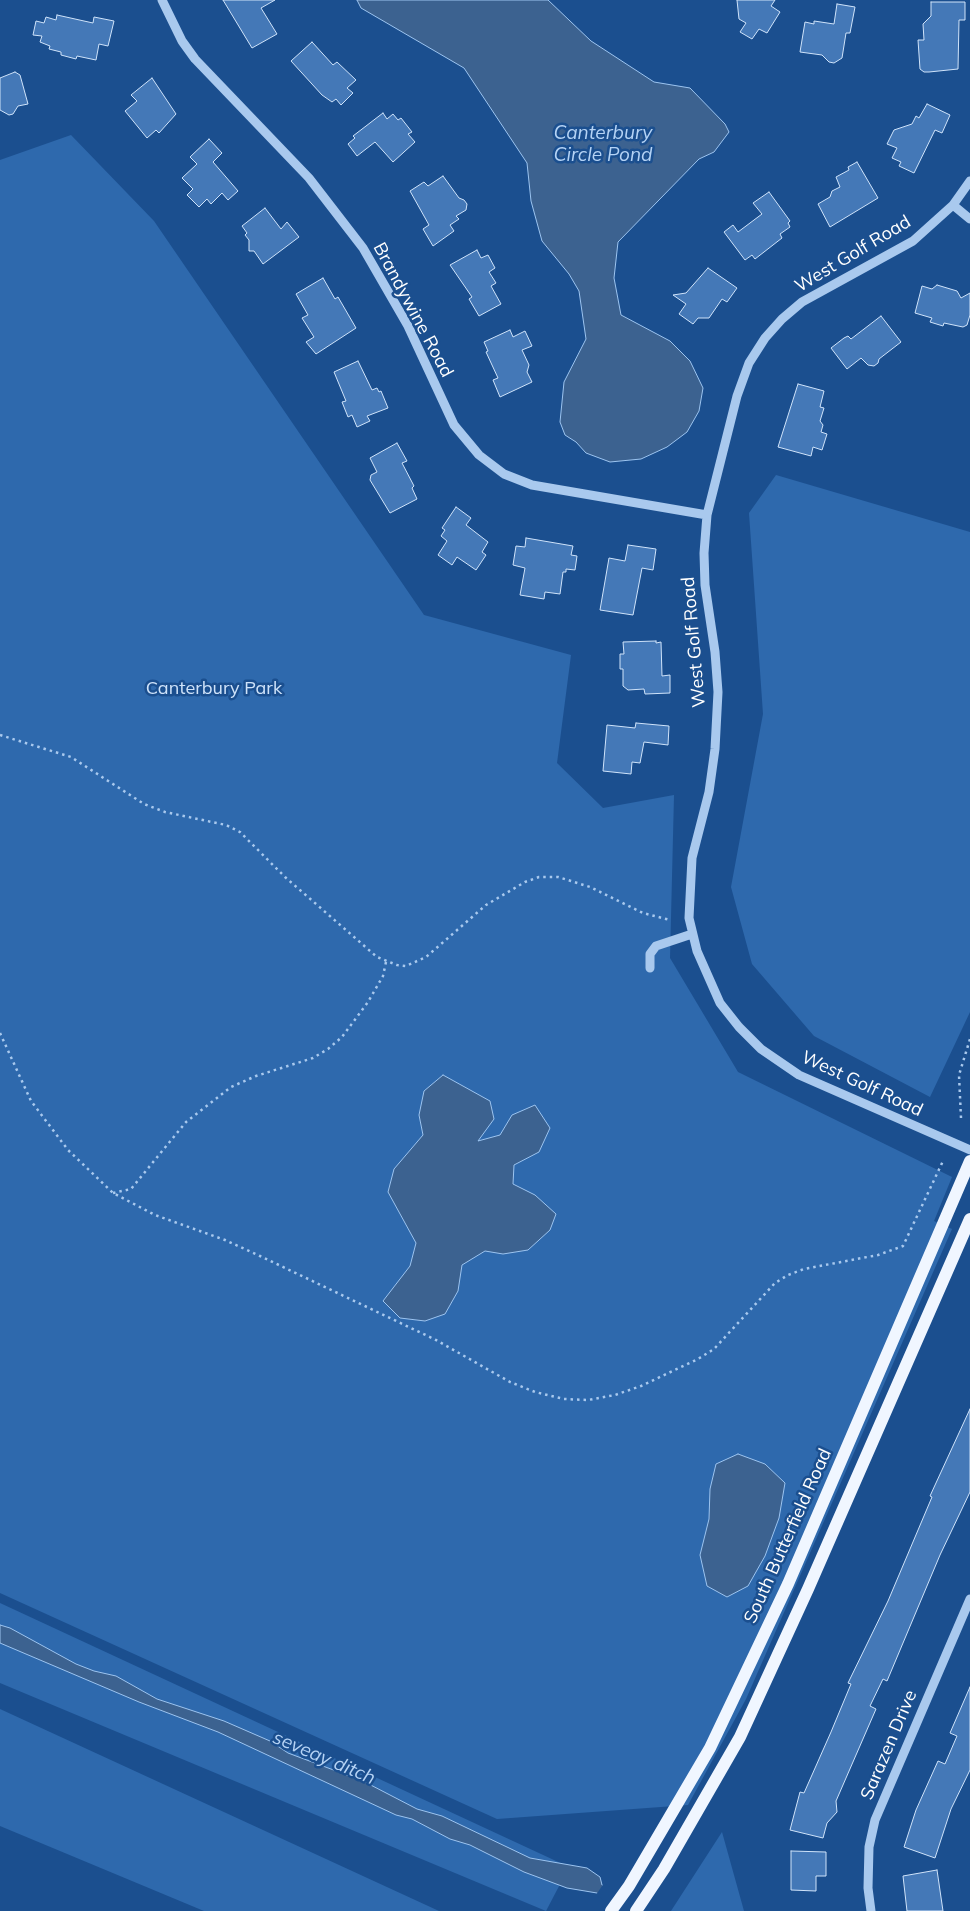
<!DOCTYPE html>
<style>
body{margin:0}
canvas{display:block;background:#1b4f8f}
</style>
<canvas width="970" height="1911"></canvas>
<script>
const context = document.querySelector('canvas').getContext('2d');
context.lineJoin = 'round';
function fill(path, color) { context.fillStyle = color; context.fill(path, 'evenodd'); }
const shape = rows => new Path2D(rows.map(r => 'M' + r).join(''));
function trace(path, color, width, dash) { context.strokeStyle = color; context.lineWidth = width; context.lineCap = dash ? 'butt' : 'round'; context.setLineDash(dash || []); context.stroke(path); }
function write(font, color, halo, rows, align = 'center') {
  context.font = font + ' Mulish,sans-serif'; context.lineWidth = 5; context.setLineDash([]); context.textBaseline = 'middle'; context.strokeStyle = halo; context.fillStyle = color; for (const [text, x, y, turn = 0] of rows) {
    context.save(); context.translate(x, y); context.rotate((+turn || 0) * Math.PI / 180); context.textAlign = isNaN(turn) ? turn : align; if (halo) context.strokeText(text, 0, 0); context.fillText(text, 0, 0); context.restore();
  }
}
fill(shape([
 [71,135,154,221,424,615,571,655,557,763,603,808,674,795,670,958,738,1072,952,1177,934,1221,952,1229,746,1699,688,1805,497,1819,0,1593,0,160],
 [776,475,970,532,970,1012,930,1097,814,1036,752,964,731,887,763,714,749,513],
 [0,1603,569,1867,546,1911,0,1683],
 [0,1709,439,1911,204,1911,0,1826],
 [722,1832,744,1911,671,1911]
]), '#2e69ad');
const water = shape([
 [357,0,548,0,591,41,654,82,690,88,725,124,729,132,714,152,699,159,618,242,614,278,621,315,670,341,690,361,703,388,699,411,687,432,667,447,641,459,610,462,586,453,576,442,565,435,560,422,564,382,586,339,579,291,569,274,542,241,531,201,527,163,464,68,361,8,357,0],
 [443,1075,490,1101,494,1119,478,1141,500,1135,512,1115,535,1105,550,1128,539,1152,514,1165,513,1184,535,1195,556,1214,550,1230,528,1250,503,1254,485,1251,462,1265,458,1291,445,1314,425,1321,400,1318,383,1301,410,1266,416,1243,388,1192,394,1169,423,1135,419,1115,424,1091,443,1075],
 [738,1454,765,1464,785,1483,779,1518,765,1556,748,1586,727,1597,707,1586,700,1555,709,1519,710,1489,716,1464,738,1454],
 [0,1625,10,1628,76,1664,94,1671,116,1676,157,1699,224,1721,270,1741,288,1753,363,1781,417,1809,442,1816,530,1858,587,1868,600,1877,602,1885,641,1911,622,1911,597,1893,567,1888,524,1872,470,1845,450,1839,412,1819,396,1815,218,1732,139,1702,0,1643,0,1625]
]);
fill(water, '#3c6290');
trace(water, '#9cc4f0', 1);
fill(shape([
 [604,1883,643,1909,644,1911,618,1911,596,1895]
]), '#1b4f8f');
const building = shape([
 [223,0,275,0,261,8,277,34,252,48,223,0],
 [737,0,775,0,771,6,780,12,767,33,759,29,752,39,740,32,746,23,739,19,737,0],
 [931,2,965,2,965,20,959,20,958,69,929,72,924,72,920,69,918,40,924,40,923,24,931,16,931,2],
 [837,4,855,7,850,33,846,33,842,58,834,63,829,62,822,55,800,52,805,22,814,24,814,21,834,24,837,4],
 [57,15,93,23,94,17,114,21,108,46,99,44,96,60,77,56,76,59,61,55,61,52,49,49,50,46,40,42,42,36,33,35,36,21,44,23,46,17,56,20,57,15],
 [312,42,333,65,337,62,356,80,347,88,353,93,341,105,336,99,332,102,322,95,291,61,312,42],
 [15,72,20,75,28,104,18,106,13,114,9,115,0,110,0,78,15,72],
 [152,78,176,114,159,133,156,130,147,138,125,111,137,101,131,95,152,78],
 [927,104,950,115,942,133,935,130,914,173,899,166,901,162,892,158,897,148,887,144,894,130,912,124,916,116,919,118,927,104],
 [383,113,387,119,393,114,398,120,401,118,412,132,408,134,415,142,393,162,375,142,357,156,348,144,355,138,353,136,383,113],
 [209,139,222,153,213,162,238,191,228,200,222,193,211,204,207,199,199,207,187,195,193,189,182,178,197,164,190,157,209,139],
 [857,162,878,198,830,227,818,204,830,197,832,191,840,187,836,177,849,170,848,167,857,162],
 [443,176,459,198,464,200,467,204,466,210,456,216,459,219,450,225,454,231,433,246,423,229,429,225,410,191,424,182,428,186,443,176],
 [769,192,790,221,788,223,790,227,780,234,782,238,755,259,752,255,745,260,724,232,733,225,738,232,762,214,753,203,769,192],
 [265,208,281,229,287,222,299,237,263,264,254,251,249,251,249,240,245,235,247,233,242,226,265,208],
 [477,250,481,258,488,255,495,268,489,272,496,283,491,286,501,304,479,316,469,299,472,297,450,265,477,250],
 [708,268,737,288,727,302,722,299,709,318,698,318,693,324,679,314,686,304,673,295,686,293,708,268],
 [323,278,335,299,338,297,356,328,316,354,306,342,314,337,302,318,308,315,296,294,323,278],
 [937,285,957,291,961,298,970,293,970,315,967,325,963,327,944,323,943,326,930,322,932,318,915,313,922,286,932,289,937,285],
 [881,316,901,342,879,359,878,363,874,366,868,365,861,358,847,369,831,348,844,338,848,336,851,339,881,316],
 [510,330,513,337,525,331,532,346,522,350,529,365,527,372,532,382,500,397,493,380,498,378,486,352,488,351,484,342,510,330],
 [358,361,372,390,377,388,379,392,381,391,388,408,367,416,370,421,357,427,352,415,348,417,342,402,346,401,334,372,358,361],
 [798,384,824,391,820,407,824,408,820,421,823,425,821,432,827,434,822,450,813,447,811,456,778,447,798,384],
 [397,443,407,461,402,463,414,486,412,488,417,499,390,513,370,480,371,475,377,472,370,458,397,443],
 [456,507,471,518,466,525,488,542,482,552,486,555,476,570,457,557,452,565,438,555,447,541,441,536,445,530,442,528,456,507],
 [526,538,573,546,571,555,577,556,575,570,566,569,566,572,563,572,560,594,545,592,544,599,520,595,525,568,513,565,516,546,525,547,526,538],
 [628,545,656,549,653,570,642,568,633,615,600,610,609,558,625,561,628,545],
 [656,641,656,643,661,642,662,676,670,675,670,693,645,694,644,689,628,690,623,686,623,669,620,669,620,654,624,654,623,642,656,641],
 [636,723,669,726,668,745,644,742,640,763,632,762,631,774,603,771,607,725,635,728,636,723],
 [970,1409,970,1492,940,1555,887,1681,883,1679,870,1706,876,1709,836,1801,837,1812,827,1823,823,1838,790,1830,800,1792,804,1793,831,1732,851,1684,848,1683,888,1601,932,1497,930,1496,970,1409],
 [970,1687,970,1770,951,1809,935,1858,904,1847,916,1810,938,1761,945,1764,957,1736,950,1733,970,1687],
 [791,1851,826,1852,826,1876,816,1876,816,1891,791,1890,791,1851],
 [937,1870,943,1911,907,1911,903,1876,937,1870]
]);
fill(building, '#4478b7');
trace(building, '#cfe3fa', 1);
trace(shape([
 [0,735,71,757,144,804,165,812,226,825,240,832,285,877,377,957,397,965,406,966,426,957,486,905,525,882,539,877,558,877,571,881,590,887,643,913,670,920],
 [0,1033,31,1101,68,1150,113,1193,155,1215,225,1240,260,1256,436,1340,510,1382,535,1392,564,1399,588,1400,615,1395,641,1386,698,1359,714,1349,775,1283,788,1275,804,1269,878,1255,903,1246,943,1161],
 [961,1118,959,1075,970,1039],
 [113,1193,131,1189,186,1122,231,1087,256,1076,313,1058,328,1049,342,1037,368,1002,383,976,386,962]
]), '#a9c9ee', 2.5, [2.5, 4]);
trace(shape([
 [162,0,182,41,195,59,309,178,363,248,408,326,454,425,479,455,504,474,532,485,707,515],
 [970,181,953,205,913,241,802,302,782,319,765,338,749,363,737,396,707,515,704,553,705,585,715,652,718,692,715,749,709,792,692,858,689,918,697,951,720,1003,739,1027,761,1049,799,1075,970,1150],
 [953,205,970,219],
 [650,968,650,954,656,946,692,934],
 [871,1911,868,1888,869,1847,875,1820,970,1599]
]), '#a9c9ee', 9);
trace(shape([
 [611,1911,629,1886,710,1748,788,1584,970,1161],
 [636,1911,664,1869,740,1737,808,1589,970,1219]
]), '#f0f6ff', 12);
write('18px', '#fff', '#1b4f8f', [
 ["West Golf Road",853,254,-31],
 ["Brandywine Road",413,310,62],
 ["West Golf Road",694,642,-95],
 ["West Golf Road",862,1084,25],
 ["South Butterfield Road",788,1536,-66],
 ["Sarazen Drive",889,1745,-67]
]);
write('18px', '#cfe3fa', '#1b4f8f', [
 ["Canterbury Park",214,689]
]);
write('italic 19px', '#b5d3f5', '#1b4f8f', [
 ["Canterbury",603,133],
 ["Circle Pond",603,155],
 ["seveay ditch",324,1758,23]
]);
</script>
